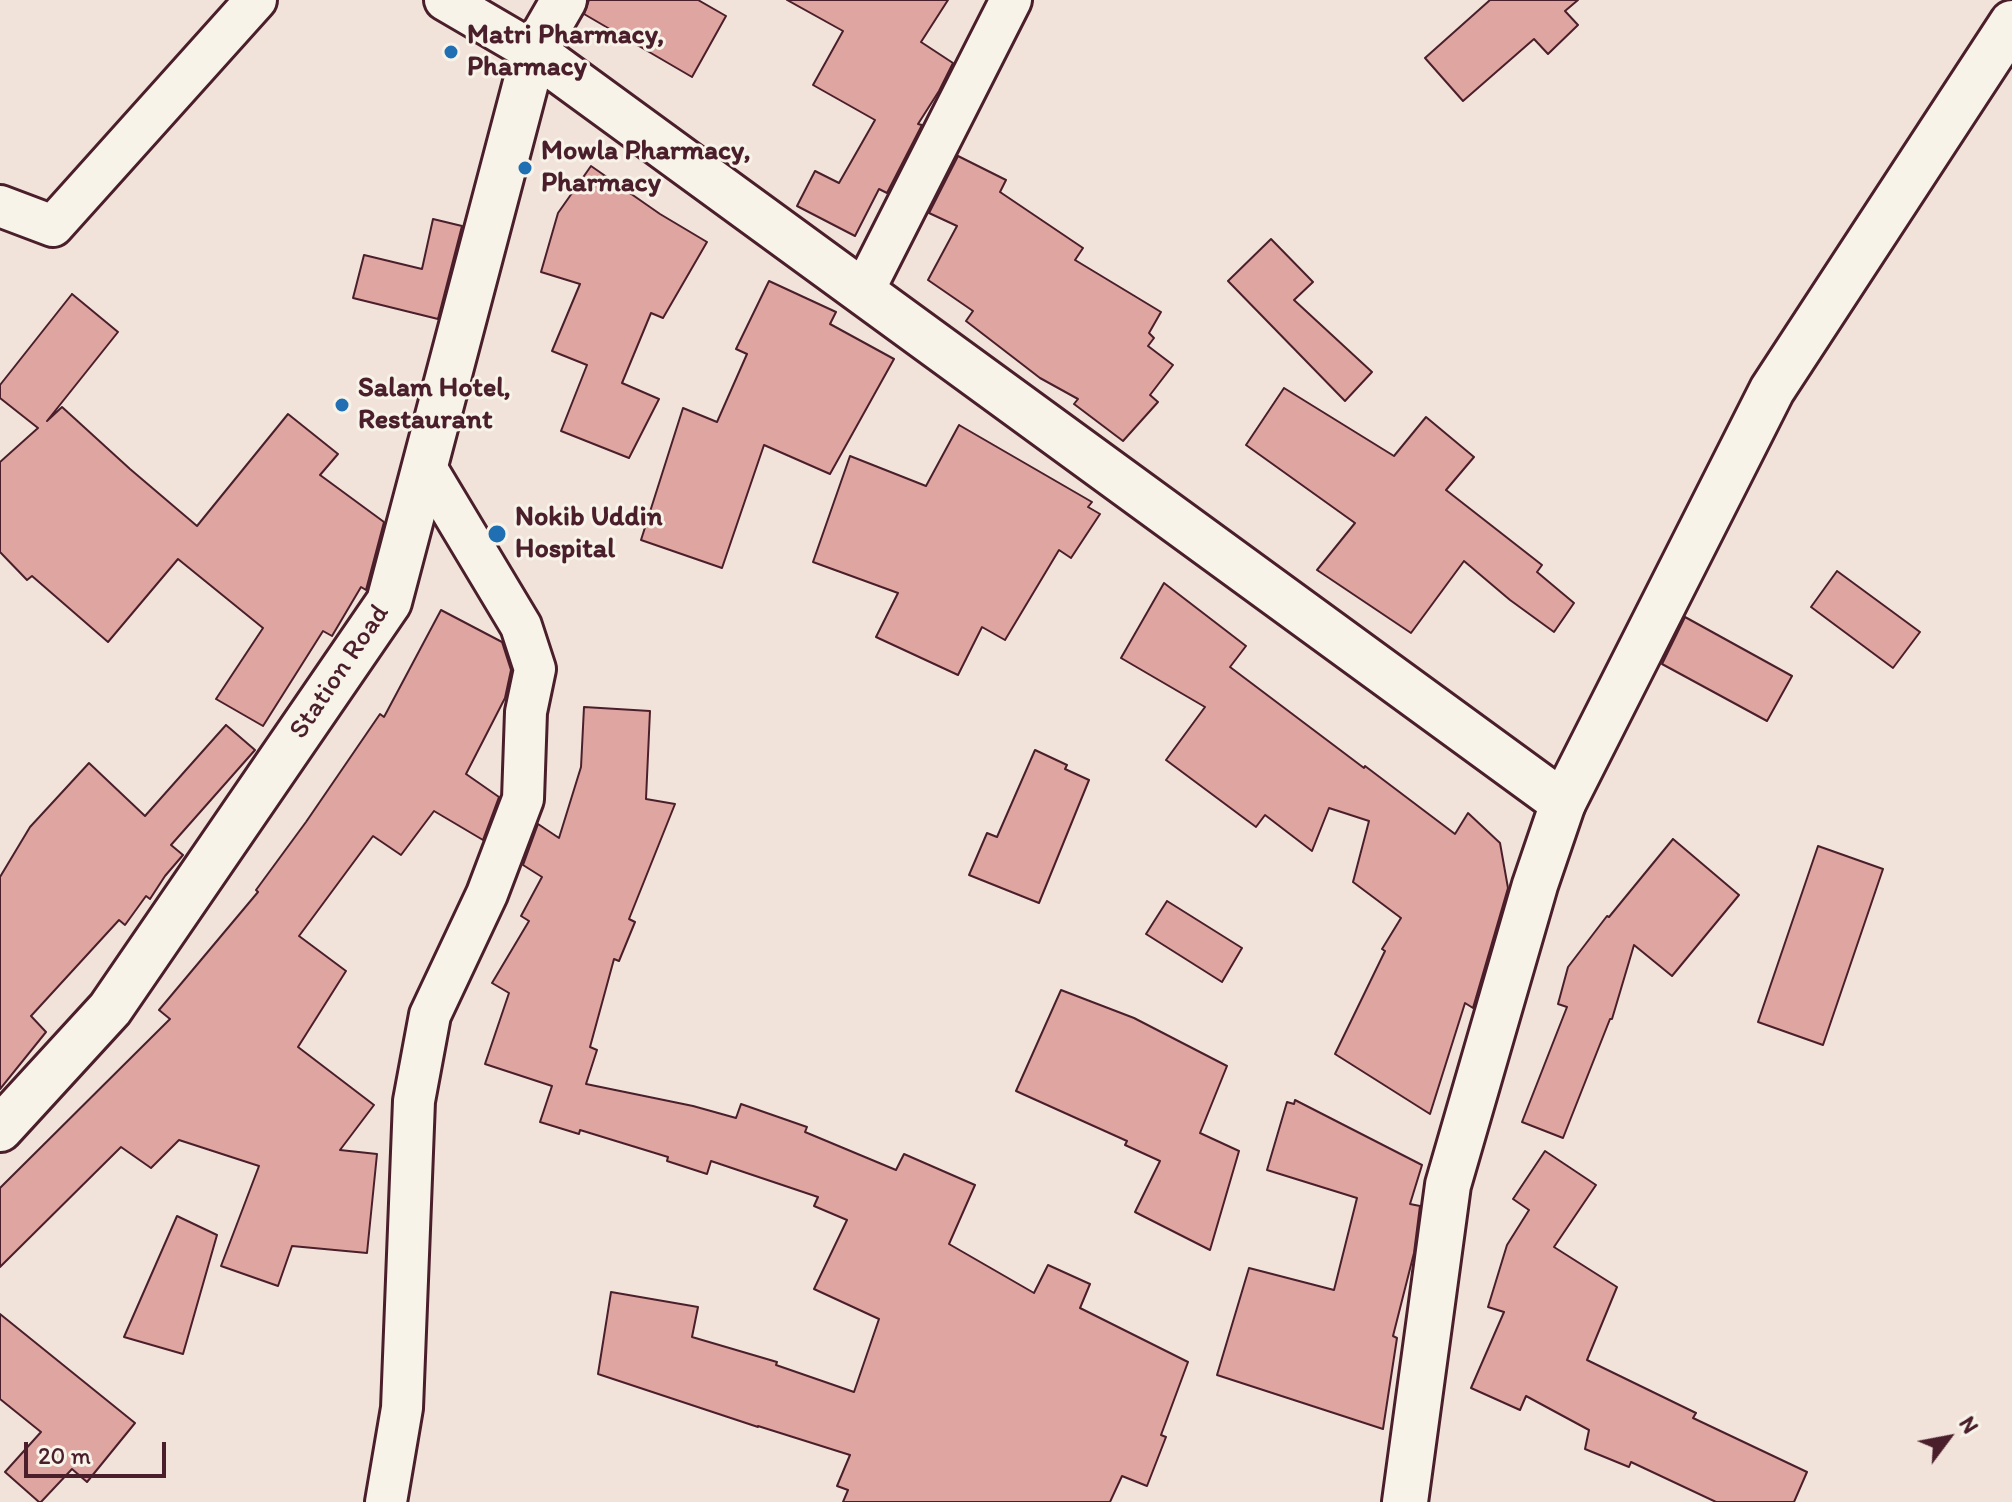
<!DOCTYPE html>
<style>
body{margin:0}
#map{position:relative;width:2012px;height:1502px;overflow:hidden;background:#f2e3da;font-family:Itim,sans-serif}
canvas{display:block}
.north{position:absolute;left:1908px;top:1398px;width:80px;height:80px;-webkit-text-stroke:6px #f7f3e8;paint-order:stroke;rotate:58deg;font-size:22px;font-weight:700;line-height:32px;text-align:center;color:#4a1f2b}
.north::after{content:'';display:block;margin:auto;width:28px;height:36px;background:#4a1f2b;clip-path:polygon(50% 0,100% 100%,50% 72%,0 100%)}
.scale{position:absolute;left:24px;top:1442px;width:142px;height:36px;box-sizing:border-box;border:4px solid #4a1f2b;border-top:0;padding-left:10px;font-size:24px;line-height:28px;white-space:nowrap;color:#4a1f2b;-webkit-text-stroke:6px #f7f3e8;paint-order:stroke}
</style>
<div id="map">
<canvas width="2012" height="1502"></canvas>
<div class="north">N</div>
<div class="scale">20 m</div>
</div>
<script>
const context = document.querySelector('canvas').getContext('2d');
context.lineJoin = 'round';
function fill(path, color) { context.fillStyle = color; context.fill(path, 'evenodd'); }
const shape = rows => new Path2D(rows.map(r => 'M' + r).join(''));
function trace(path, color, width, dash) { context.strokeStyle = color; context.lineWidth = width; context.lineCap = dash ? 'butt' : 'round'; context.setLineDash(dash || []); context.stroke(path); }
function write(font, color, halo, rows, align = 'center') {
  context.font = font + ' Itim,sans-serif'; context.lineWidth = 6; context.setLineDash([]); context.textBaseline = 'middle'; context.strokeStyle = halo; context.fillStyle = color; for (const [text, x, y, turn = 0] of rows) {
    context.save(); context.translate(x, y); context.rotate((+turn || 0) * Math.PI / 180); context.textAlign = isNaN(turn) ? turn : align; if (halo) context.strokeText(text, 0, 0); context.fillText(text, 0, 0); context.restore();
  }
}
const building = shape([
 [589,0,698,0,726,16,692,77,584,14,589,0],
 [787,0,948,0,921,42,953,63,939,91,918,124,922,125,887,193,879,189,855,236,797,206,815,171,839,183,875,120,813,85,843,31,787,0],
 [1490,0,1578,0,1565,11,1578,25,1548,54,1534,39,1463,101,1425,58,1490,0],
 [958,156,1006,180,1000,192,1083,248,1075,260,1161,312,1149,333,1154,338,1148,346,1173,365,1150,395,1158,402,1123,441,1074,404,1078,399,1040,378,966,321,973,311,928,280,957,226,929,213,958,156],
 [591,166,660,214,707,242,663,318,651,313,622,383,659,399,629,458,561,431,587,365,552,351,580,284,541,272,558,213,591,166],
 [433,219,462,226,438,319,353,298,364,255,422,269,433,219],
 [1271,239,1313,282,1294,300,1372,372,1345,401,1228,281,1271,239],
 [769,281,836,312,830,324,894,359,830,474,764,445,722,568,641,540,683,408,717,422,747,354,736,349,769,281],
 [72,294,118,332,47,421,62,407,130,469,197,526,288,414,338,454,320,475,384,522,366,590,361,587,332,636,323,631,263,726,216,699,263,628,178,559,108,642,32,576,27,580,0,552,0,462,38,428,0,398,0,385,72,294],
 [1284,388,1394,456,1426,417,1474,457,1446,490,1542,565,1537,572,1574,603,1554,632,1510,600,1464,561,1411,633,1317,570,1355,523,1246,445,1284,388],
 [959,425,1092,502,1088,507,1100,514,1071,558,1059,550,1005,640,982,627,958,675,876,637,898,593,813,562,850,456,926,486,959,425],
 [1837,571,1920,632,1893,668,1811,607,1837,571],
 [1164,583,1246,646,1230,667,1364,768,1365,766,1455,834,1468,813,1500,843,1508,888,1473,1008,1465,1003,1430,1114,1335,1054,1385,951,1382,949,1401,918,1353,882,1369,821,1329,808,1312,851,1265,815,1256,827,1166,760,1205,707,1121,658,1164,583],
 [441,610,502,642,511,670,505,698,466,774,499,797,483,840,434,811,401,855,373,836,299,936,346,971,298,1047,374,1105,340,1150,377,1154,367,1253,292,1246,278,1286,221,1266,259,1166,179,1140,151,1168,121,1147,0,1267,0,1188,170,1019,159,1010,258,892,256,890,306,822,380,714,384,717,441,610],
 [1685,617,1792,676,1767,721,1662,664,1685,617],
 [584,707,650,711,646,799,675,804,629,919,635,922,619,961,614,959,590,1047,597,1050,586,1084,693,1106,736,1118,741,1104,807,1127,805,1132,896,1170,904,1154,975,1185,949,1244,1034,1293,1048,1265,1090,1284,1080,1308,1188,1362,1161,1435,1166,1437,1147,1486,1122,1476,1110,1502,843,1502,848,1490,837,1486,850,1455,758,1426,758,1427,598,1374,611,1292,698,1307,692,1337,777,1362,776,1365,854,1392,879,1319,814,1289,847,1220,814,1206,818,1197,711,1161,707,1174,667,1161,668,1157,580,1130,579,1134,540,1122,552,1086,485,1064,509,993,492,983,529,921,521,916,542,877,523,865,538,824,559,838,581,767,584,707],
 [226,725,255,750,171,845,183,855,165,876,150,899,146,896,125,925,119,920,31,1016,46,1032,0,1089,0,877,30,827,89,763,145,816,226,725],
 [1035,750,1067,765,1065,769,1089,780,1039,903,969,875,987,833,997,837,1035,750],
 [1673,839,1739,895,1672,976,1634,945,1612,1019,1610,1019,1563,1138,1522,1122,1567,1007,1558,1004,1568,967,1607,916,1609,917,1673,839],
 [1818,846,1883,869,1823,1045,1758,1022,1818,846],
 [1167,901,1242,948,1222,982,1146,934,1167,901],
 [1061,990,1134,1018,1227,1066,1200,1133,1239,1151,1210,1250,1135,1212,1160,1161,1125,1145,1127,1141,1016,1091,1061,990],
 [1295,1100,1422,1165,1410,1204,1420,1206,1414,1253,1393,1336,1397,1338,1383,1429,1217,1375,1249,1268,1334,1290,1357,1198,1267,1170,1287,1102,1294,1104,1295,1100],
 [1545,1151,1596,1185,1554,1247,1617,1287,1587,1360,1696,1413,1693,1418,1807,1472,1794,1502,1716,1502,1631,1462,1629,1467,1585,1449,1589,1430,1526,1396,1520,1410,1471,1388,1504,1312,1488,1307,1507,1245,1529,1210,1513,1199,1545,1151],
 [177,1216,217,1235,183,1354,124,1337,177,1216],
 [0,1314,135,1423,87,1482,72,1469,41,1502,39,1502,5,1472,41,1432,0,1399,0,1314]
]);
fill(building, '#dfa5a0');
trace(building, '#4a1f2b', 2);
const minor = shape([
 [445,0,534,52],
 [0,206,53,226,256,0],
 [863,292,1011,0],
 [386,1502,402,1408,414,1101,430,1015,487,894,523,799,526,712,535,669,521,626,425,466]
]);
const tertiary = shape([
 [1563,803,1772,390,2012,23]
]);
const primary = shape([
 [534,52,1563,803,1535,885,1448,1185,1405,1502],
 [0,1129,110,1009,389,602,534,52,564,0]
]);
trace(minor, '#4a1f2b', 46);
trace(tertiary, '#4a1f2b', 50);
trace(primary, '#4a1f2b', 50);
trace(minor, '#f7f3e8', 40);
trace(tertiary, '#f7f3e8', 44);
trace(primary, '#f7f3e8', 44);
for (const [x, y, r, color] of [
 [451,52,8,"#1f6fb2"],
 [525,168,8,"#1f6fb2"],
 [342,405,8,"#1f6fb2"],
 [497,534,10,"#1f6fb2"]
]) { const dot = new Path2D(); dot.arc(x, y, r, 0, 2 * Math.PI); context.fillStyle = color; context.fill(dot); trace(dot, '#f7f3e8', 3); }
write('bold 28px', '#4a1f2b', '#f7f3e8', [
 ["Matri Pharmacy,",467,36],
 ["Pharmacy",467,68],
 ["Mowla Pharmacy,",541,152],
 ["Pharmacy",541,184],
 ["Salam Hotel,",358,389],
 ["Restaurant",358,421],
 ["Nokib Uddin",515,518],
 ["Hospital",515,550]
], 'left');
write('28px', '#4a1f2b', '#f7f3e8', [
 ["Station Road",340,672,-56]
]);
</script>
